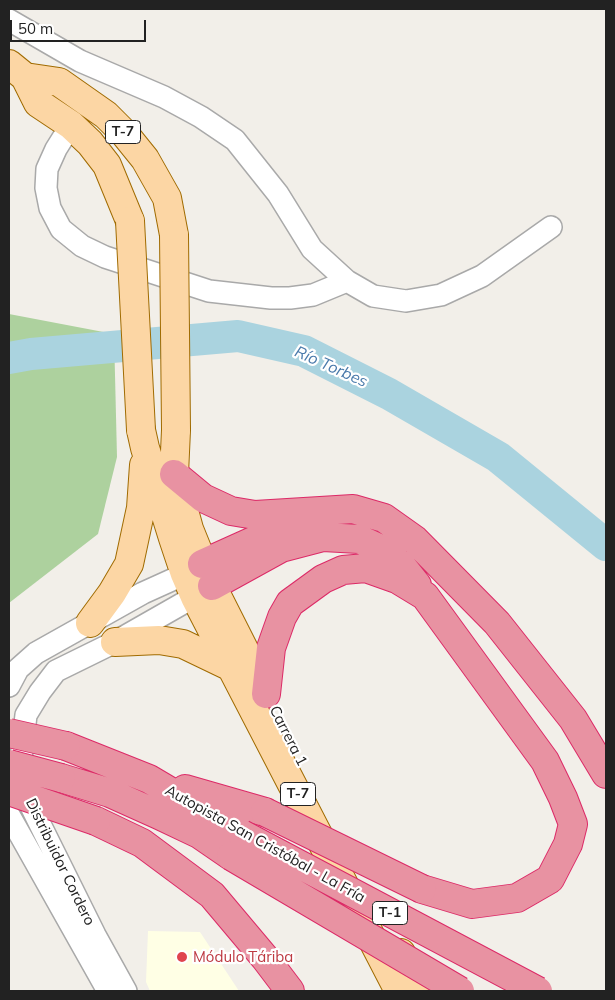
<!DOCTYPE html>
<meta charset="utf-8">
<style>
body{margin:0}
#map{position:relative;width:615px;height:1000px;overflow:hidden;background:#f2efe9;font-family:Mulish,sans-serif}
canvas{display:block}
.frame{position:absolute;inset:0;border:10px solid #222;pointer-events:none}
.scale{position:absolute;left:10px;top:20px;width:136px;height:22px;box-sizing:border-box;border:2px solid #222;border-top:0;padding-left:6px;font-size:15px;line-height:18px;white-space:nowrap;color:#222;-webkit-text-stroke:4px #fff;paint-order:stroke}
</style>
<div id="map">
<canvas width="615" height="1000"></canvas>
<div class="frame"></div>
<div class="scale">50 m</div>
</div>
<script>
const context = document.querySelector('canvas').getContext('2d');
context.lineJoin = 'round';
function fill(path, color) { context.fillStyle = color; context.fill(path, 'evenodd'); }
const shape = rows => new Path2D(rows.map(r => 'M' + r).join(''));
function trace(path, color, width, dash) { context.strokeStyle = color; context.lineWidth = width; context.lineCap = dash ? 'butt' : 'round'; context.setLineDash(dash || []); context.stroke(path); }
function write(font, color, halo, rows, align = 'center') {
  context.font = font + ' Mulish,sans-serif'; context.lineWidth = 4.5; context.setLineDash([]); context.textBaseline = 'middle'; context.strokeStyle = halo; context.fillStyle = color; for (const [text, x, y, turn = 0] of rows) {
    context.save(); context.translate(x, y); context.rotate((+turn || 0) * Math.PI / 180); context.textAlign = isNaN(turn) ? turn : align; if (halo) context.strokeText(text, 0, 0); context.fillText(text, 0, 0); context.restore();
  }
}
fill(shape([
 [148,931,200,932,239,991,150,991,146,982]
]), '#ffffe5');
fill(shape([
 [9,314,114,334,117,457,98,534,9,603]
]), '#add19e');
trace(shape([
 [9,358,31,354,238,336,304,351,389,394,498,457,606,545]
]), '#aad3df', 32);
const minor = shape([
 [9,20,80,61,164,97,201,117,235,140,278,194,312,249,347,281,373,296,406,301,441,295,482,276,551,227],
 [71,125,56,149,47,169,46,188,50,208,61,229,82,246,105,257,209,291,271,298,290,298,313,295,347,281],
 [9,686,18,669,36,653,143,593,185,574,197,567],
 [9,815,108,991],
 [126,991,95,935,27,798,21,759,26,715,40,692,56,671,115,642,208,589]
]);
const primary = shape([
 [9,64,25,77,38,103,71,125,90,143,107,165,130,221],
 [25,77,59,82,106,115,124,133,145,159,167,198,174,235],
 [141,430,145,448,173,538,185,574,195,597,399,991],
 [176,430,174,474,189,529,212,586,260,681],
 [90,623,112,593,129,564,141,508,144,465],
 [115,642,159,640,183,644,233,668],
 [401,953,421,991]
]);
const motorway = shape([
 [174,474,203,498,231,511,255,515,353,509,384,518,415,540,497,623,573,719,606,774],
 [202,564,302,519],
 [212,586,281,548,323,537,359,539,383,550,401,565,417,585],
 [266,694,271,648,282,617,290,603,323,579,343,570,366,568,397,579,425,596,545,761,563,798,573,824,568,844,550,879,517,898,472,904,422,889],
 [66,746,149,779,242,834],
 [61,778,110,793,159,815,199,834,231,856],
 [185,789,265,812],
 [96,821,142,843,212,895,265,958,290,991]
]);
trace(minor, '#a9a9a9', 24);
trace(primary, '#a06b00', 30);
trace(motorway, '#dc2a67', 30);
trace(minor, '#fff', 21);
trace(primary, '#fcd6a4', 28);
trace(motorway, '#e892a2', 28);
const primaryBridge = shape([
 [130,221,141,430],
 [174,235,176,430]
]);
const motorwayBridge = shape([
 [9,733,66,746],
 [9,764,61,778],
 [9,791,96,821],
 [265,812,422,889],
 [242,834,538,991],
 [231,856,460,991]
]);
trace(primaryBridge, '#a06b00', 30, []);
trace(motorwayBridge, '#dc2a67', 30, []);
trace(primaryBridge, '#fcd6a4', 28);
trace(motorwayBridge, '#e892a2', 28);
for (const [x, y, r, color] of [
 [182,957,6,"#e0444e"]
]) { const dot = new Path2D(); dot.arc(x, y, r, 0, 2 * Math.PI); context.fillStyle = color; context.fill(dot); trace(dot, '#fff', 2); }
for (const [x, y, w] of [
 [123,132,35],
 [298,794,35],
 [390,913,35]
]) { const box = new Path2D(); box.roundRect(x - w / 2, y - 11.5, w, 23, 4); context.fillStyle = '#fff'; context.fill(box); trace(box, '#222', 1); }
write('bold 14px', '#222', null, [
 ["T-7",123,132],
 ["T-7",298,794],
 ["T-1",390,913]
]);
write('15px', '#222', '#fff', [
 ["Carrera 1",288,736,63],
 ["Autopista San Cristóbal - La Fría",265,844,29],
 ["Distribuidor Cordero",60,862,64]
]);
write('15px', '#be3a42', '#fff', [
 ["Módulo Táriba",193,957]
], 'left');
write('italic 16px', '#4a7aab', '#fff', [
 ["Río Torbes",331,367,24]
]);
</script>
